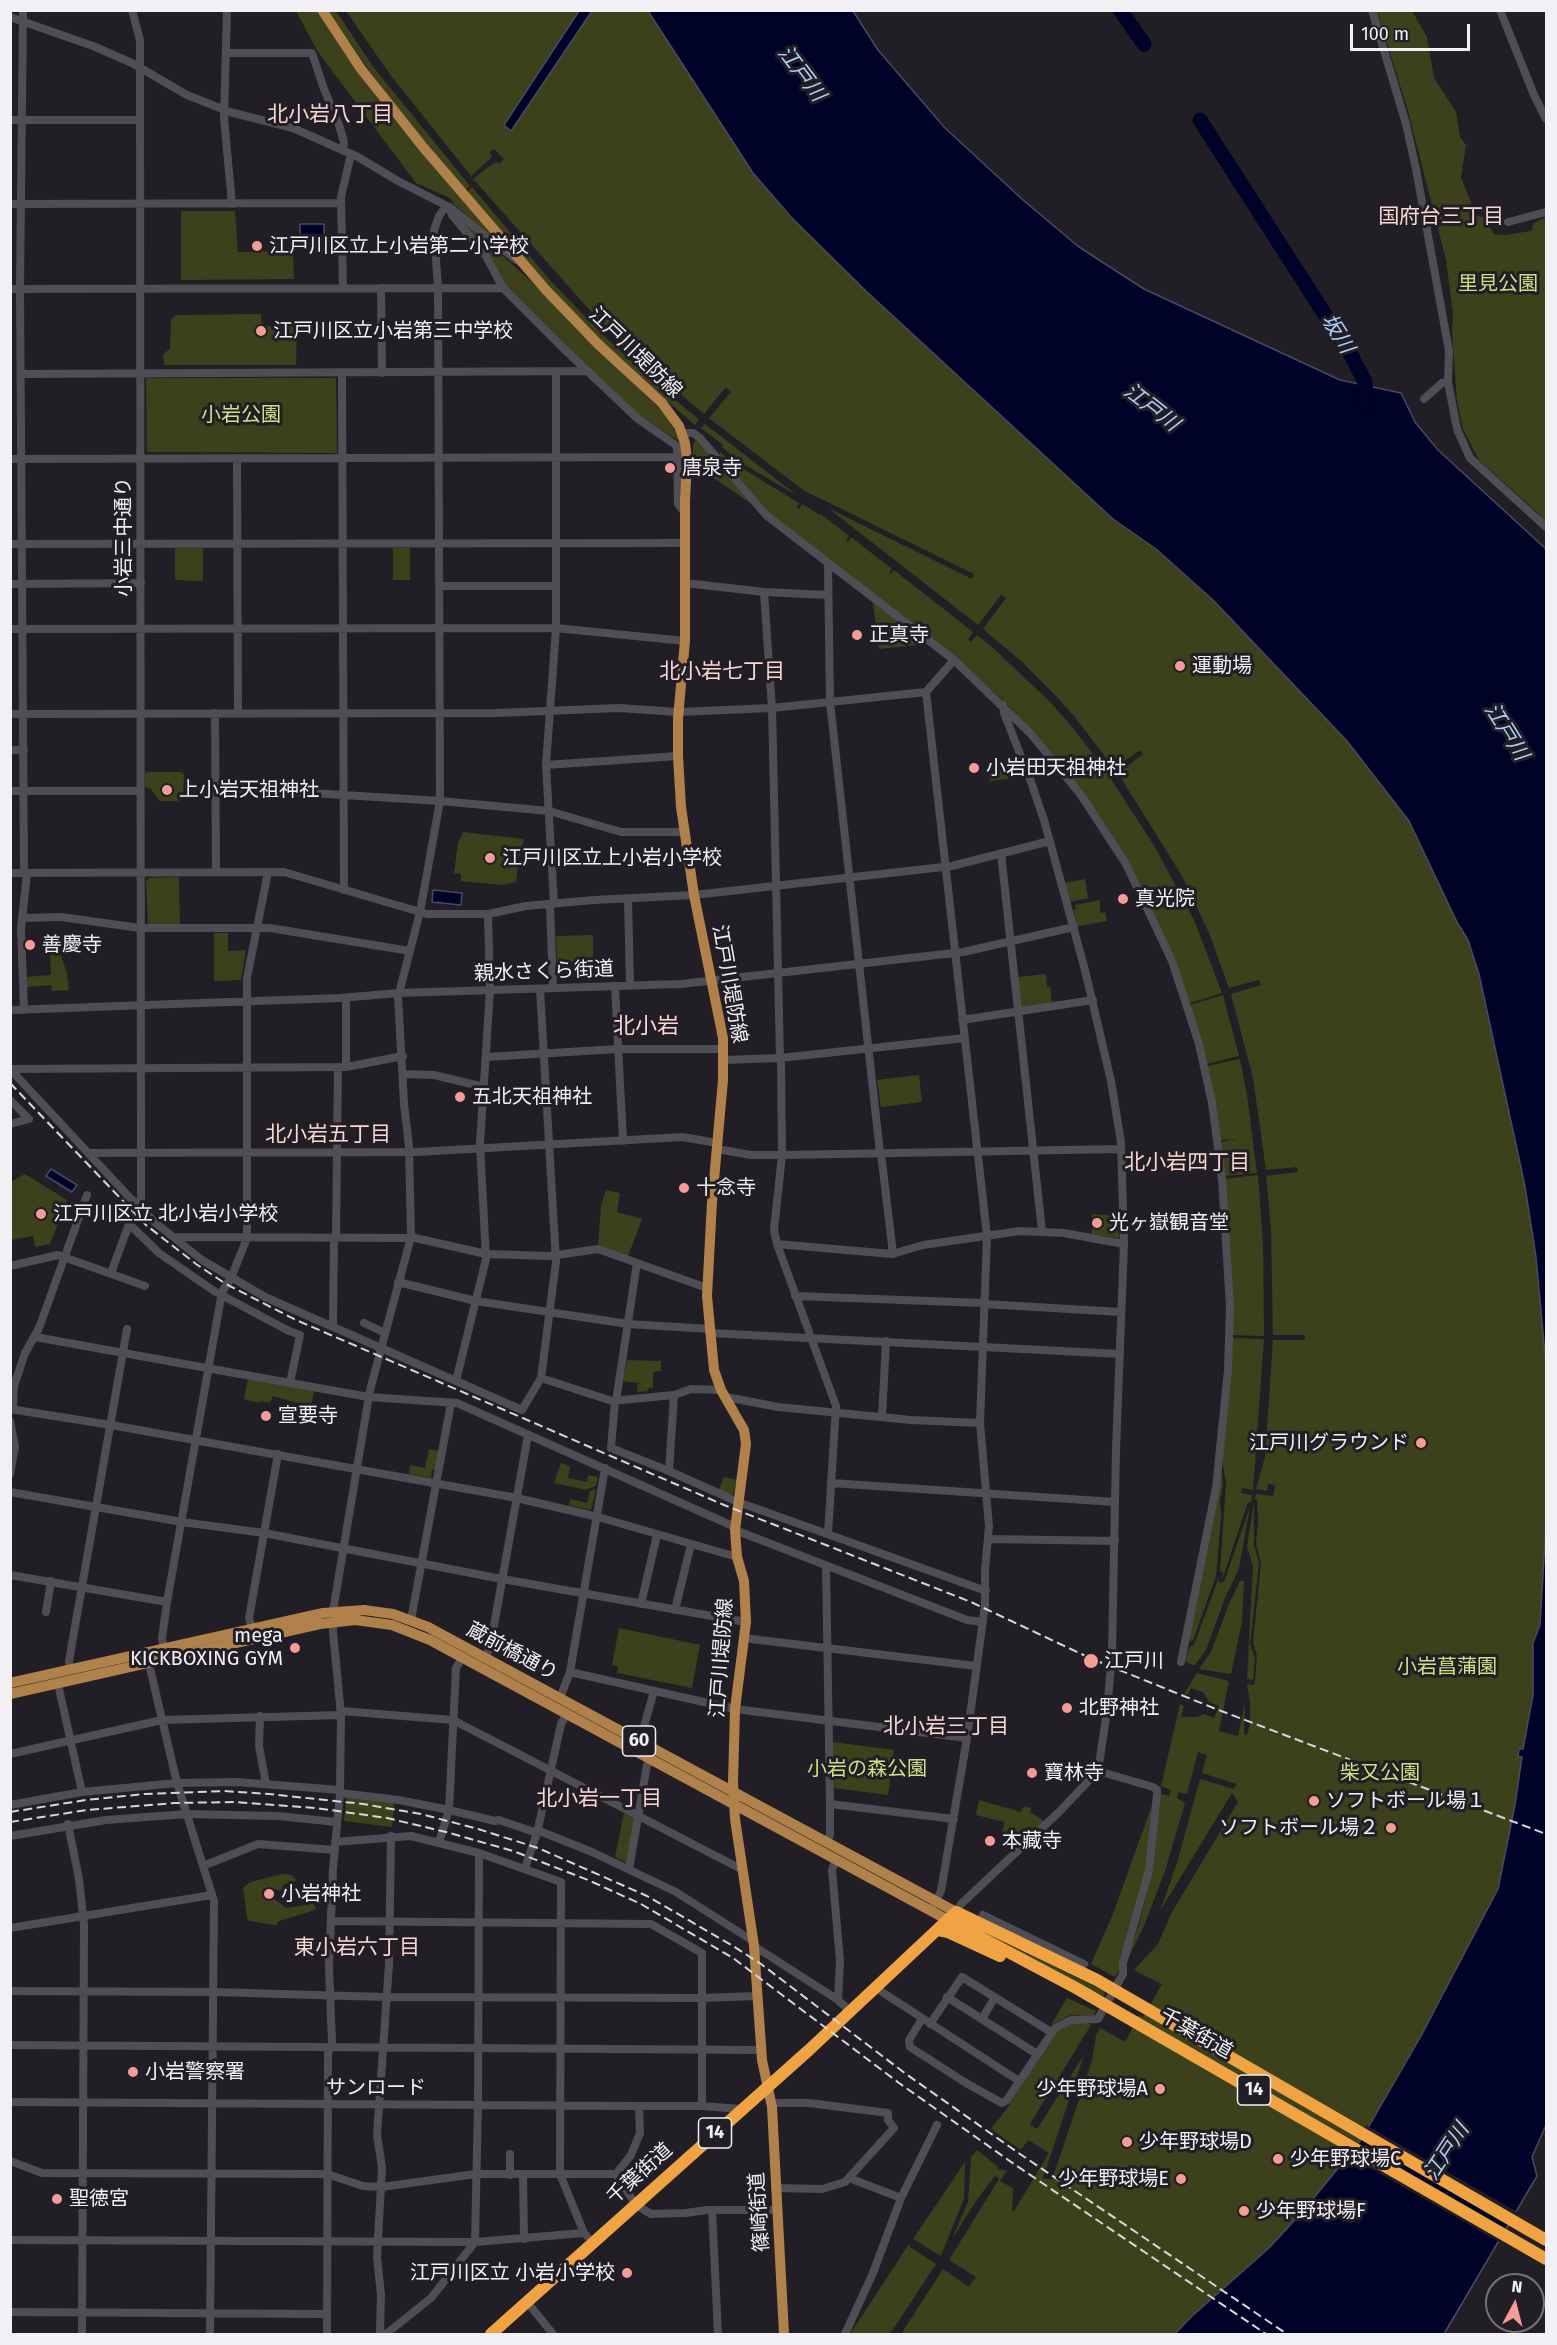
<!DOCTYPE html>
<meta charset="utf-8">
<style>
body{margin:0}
#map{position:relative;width:1557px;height:2345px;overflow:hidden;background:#211f25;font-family:"Fira Sans",sans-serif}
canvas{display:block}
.frame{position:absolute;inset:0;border:12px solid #f2f0f4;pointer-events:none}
.north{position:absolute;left:1485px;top:2273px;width:60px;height:60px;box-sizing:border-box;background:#211f25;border:2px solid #757378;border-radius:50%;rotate:7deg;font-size:16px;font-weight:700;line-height:24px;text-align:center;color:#f2f0f4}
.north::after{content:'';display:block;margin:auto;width:21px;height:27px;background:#f59c96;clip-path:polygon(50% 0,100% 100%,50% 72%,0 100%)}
.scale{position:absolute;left:1350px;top:24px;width:120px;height:27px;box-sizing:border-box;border:3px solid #f2f0f4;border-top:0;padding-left:8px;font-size:18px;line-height:21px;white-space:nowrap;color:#f2f0f4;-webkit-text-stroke:4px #211f25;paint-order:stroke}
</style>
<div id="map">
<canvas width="1557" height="2345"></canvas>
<div class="frame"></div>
<div class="north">N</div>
<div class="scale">100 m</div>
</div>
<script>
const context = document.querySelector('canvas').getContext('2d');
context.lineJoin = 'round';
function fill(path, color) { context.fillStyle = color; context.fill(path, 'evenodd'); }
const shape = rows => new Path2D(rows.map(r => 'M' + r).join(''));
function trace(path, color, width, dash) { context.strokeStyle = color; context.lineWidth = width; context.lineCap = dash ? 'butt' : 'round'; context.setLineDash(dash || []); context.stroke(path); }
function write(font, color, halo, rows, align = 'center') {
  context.font = font + ' "Fira Sans","Noto Sans JP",sans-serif'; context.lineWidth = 6; context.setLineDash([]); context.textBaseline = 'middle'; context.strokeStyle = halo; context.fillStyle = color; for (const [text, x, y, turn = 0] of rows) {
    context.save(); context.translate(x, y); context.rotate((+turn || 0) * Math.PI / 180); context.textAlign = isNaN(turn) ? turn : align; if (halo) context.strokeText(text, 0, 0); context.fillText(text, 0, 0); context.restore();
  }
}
fill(shape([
 [296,11,316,11,356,70,391,116,498,242,454,204,450,198,416,183,318,52],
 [328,11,336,11,374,68,470,186,465,190,405,118,371,73],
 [346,11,579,11,504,125,511,131,592,11,648,11,791,217,867,292,1113,519,1156,549,1213,600,1347,741,1409,821,1457,922,1468,940,1479,974,1492,1025,1525,1186,1536,1257,1546,1365,1546,1524,1540,1625,1533,1643,1533,1695,1523,1749,1519,1749,1522,1757,1515,1805,1498,1889,1421,2036,1361,2140,1304,2210,1269,2248,1191,2317,1175,2334,901,2334,943,2269,969,2287,976,2277,949,2260,999,2179,995,2176,978,2198,952,2239,968,2202,971,2157,977,2150,997,2166,998,2169,1007,2171,1000,2181,1013,2188,1012,2210,1014,2211,1049,2153,1028,2140,1021,2150,991,2129,1005,2111,1057,2031,1072,2023,1087,2023,1091,2025,1030,2124,1037,2129,1084,2055,1043,2178,1052,2180,1092,2061,1096,2035,1100,2028,1125,2042,1139,2015,1143,2017,1162,1984,1134,1970,1158,1944,1172,1912,1238,1802,1232,1793,1160,1911,1177,1863,1200,1779,1234,1789,1236,1784,1202,1773,1207,1755,1198,1752,1187,1794,1179,1792,1177,1798,1185,1803,1165,1871,1143,1928,1126,1963,1139,1924,1152,1872,1159,1799,1162,1794,1169,1796,1171,1790,1161,1786,1180,1704,1184,1706,1181,1717,1197,1717,1204,1714,1214,1718,1219,1706,1209,1702,1203,1692,1191,1688,1188,1695,1184,1694,1197,1673,1229,1681,1219,1731,1238,1736,1245,1703,1244,1734,1247,1735,1250,1724,1250,1703,1247,1684,1254,1685,1255,1680,1257,1656,1253,1642,1261,1564,1256,1543,1258,1521,1257,1499,1255,1499,1256,1494,1273,1496,1275,1485,1268,1484,1267,1491,1256,1489,1265,1457,1273,1340,1305,1340,1305,1335,1273,1335,1271,1229,1266,1176,1298,1172,1297,1167,1266,1170,1253,1078,1231,994,1261,985,1259,980,1229,988,1209,933,1182,876,1118,773,1143,754,1140,750,1114,768,1074,716,1056,696,1021,661,983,629,1006,598,1001,595,978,625,828,508,972,579,974,574,803,490,709,418,731,392,726,387,704,414,649,367,585,305,475,181,473,179,488,167,497,162,499,164,504,159,494,149,490,152,492,157,471,176,392,77],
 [1377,11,1412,11,1427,37,1434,78,1456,112,1460,137,1466,145,1461,177,1476,215,1484,218,1494,234,1505,235,1531,231,1534,223,1546,217,1546,526,1540,515,1479,460,1463,429,1457,401,1452,332,1453,312,1446,260,1408,111],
 [472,187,550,280,596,328,654,383,699,419,695,425,659,394,576,317,467,192],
 [181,211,235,211,238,252,293,251,294,279,181,280],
 [456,215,532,282,583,335,661,410,672,424,679,441,640,417,591,372,508,289],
 [261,314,262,326,297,326,296,365,164,365,163,354,170,349,171,320,176,315],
 [146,378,336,378,337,453,147,452],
 [705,424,798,496,738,461,722,447,723,445,701,428],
 [695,440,698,441,756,507,692,463,693,445],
 [720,452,740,467,799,503,797,508,799,509,802,504,820,515,821,514,849,536,846,541,848,542,851,537,892,569,889,573,891,574,894,570,973,632,968,640,971,642,977,635,991,646,1048,700,1069,723,1106,771,1156,849,1194,920,1222,993,1190,1003,1128,864,1042,743,1007,704,954,657,771,515,720,455],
 [175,548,203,548,203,581,175,580],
 [393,548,410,548,410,580,393,580],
 [873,602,926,644,879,649],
 [1018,764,1023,777,990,781,987,769],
 [147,772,182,772,184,775,183,798,177,801,160,801,151,789,145,787,145,774],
 [463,832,524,839,519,857,516,882,502,885,461,881,461,874,454,873,458,843],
 [179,877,180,924,148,924,146,881,149,878],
 [1085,879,1088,898,1070,902,1065,883],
 [1100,900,1100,913,1105,912,1107,921,1079,926,1077,925,1073,910,1076,909,1075,905],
 [214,933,228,933,228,951,246,950,241,980,214,981],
 [593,935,593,962,557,963,556,936],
 [50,953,60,953,67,973,69,990,52,991,51,985,27,987,26,977,51,975],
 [1046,974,1047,987,1050,987,1052,1004,1022,1008,1018,977],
 [1223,995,1239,1056,1207,1064,1190,1005],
 [1240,1059,1247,1095,1257,1173,1224,1176,1220,1142,1237,1139,1220,1140,1207,1066],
 [919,1075,922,1102,881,1107,877,1080],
 [25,1174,67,1200,50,1244,35,1247,33,1236,11,1240,11,1182],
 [1258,1175,1263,1243,1264,1336,1232,1335,1224,1179],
 [606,1190,620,1193,617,1212,642,1219,628,1256,598,1245,601,1206],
 [1092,1214,1119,1216,1119,1238,1092,1234],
 [1232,1338,1264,1339,1253,1490,1242,1488,1241,1493,1252,1495,1251,1502,1248,1502,1222,1580,1223,1572,1220,1572,1226,1483,1222,1459],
 [627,1360,661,1361,661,1371,653,1372,653,1388,649,1388,648,1391,637,1392,638,1383,623,1381],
 [248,1379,314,1391,311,1407,273,1396,270,1403,260,1401,259,1403,244,1399],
 [429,1449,439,1451,435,1470,432,1470,431,1478,409,1474,410,1465,425,1468],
 [561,1463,570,1466,568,1478,587,1482,588,1475,598,1477,596,1486,586,1490,554,1483],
 [1221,1465,1223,1485,1220,1500,1221,1518,1216,1576,1193,1640,1188,1642],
 [724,1477,737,1480,732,1497,718,1492],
 [596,1489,591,1510,569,1505,570,1499,587,1503,590,1491],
 [1254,1502,1254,1545,1259,1563,1250,1644,1255,1658,1253,1680,1247,1679,1253,1566,1247,1547],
 [1250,1507,1239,1568,1225,1598,1206,1650,1195,1665,1192,1665,1185,1661,1190,1646,1194,1645,1219,1577,1219,1583,1224,1582],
 [1240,1581,1244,1581,1242,1621,1231,1674,1199,1669,1211,1652,1229,1604],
 [619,1628,700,1645,692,1688,617,1673,618,1666,612,1665],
 [833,1742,894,1750,888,1795,834,1788],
 [347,1797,394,1803,392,1827,344,1821],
 [979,1800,1021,1812,1024,1806,1031,1808,1030,1812,1044,1821,1019,1845,1012,1845,1001,1835,1005,1822,976,1815],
 [1152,1805,1146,1871,1119,1970,1115,1977,1091,1964,1113,1914],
 [624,1813,634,1818,627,1863,615,1857],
 [282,1874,292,1875,296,1880,293,1884,284,1884,281,1890,264,1888,262,1891,264,1899,274,1899,286,1908,306,1905,312,1901,316,1908,315,1910,279,1921,276,1925,249,1921,247,1918,243,1888,250,1882],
 [976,1928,1104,1991,1105,1995,1102,1996],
 [1067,1998,1096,2011,1094,2015,1071,2015,1051,2025],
 [965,2162,964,2198,941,2256,913,2239],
 [909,2244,910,2247,936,2264,890,2334,850,2334]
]), '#3c411b');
const water = shape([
 [579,11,592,11,511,131,504,125,579,11],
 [648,11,853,11,878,50,945,128,1023,200,1079,247,1144,289,1340,380,1401,393,1415,422,1438,450,1546,549,1546,1365,1536,1257,1525,1186,1479,974,1468,940,1457,922,1409,821,1347,741,1213,600,1156,549,1113,519,867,292,791,217,753,173,648,11],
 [300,224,324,224,324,236,300,236,300,224],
 [433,890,462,893,461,905,432,902,433,890],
 [51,1169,77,1185,72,1192,46,1176,51,1169],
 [1546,1524,1546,2125,1532,2157,1537,2176,1444,2334,1175,2334,1191,2317,1269,2248,1304,2210,1361,2140,1421,2036,1498,1889,1515,1805,1522,1757,1518,1756,1519,1749,1523,1749,1533,1695,1533,1643,1540,1625,1546,1524]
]);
fill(water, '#000227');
trace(water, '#494964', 1.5);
fill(shape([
 [1366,2125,1519,2213,1511,2225,1359,2137],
 [1355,2142,1508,2231,1501,2243,1346,2154]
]), '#211f25');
trace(shape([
 [1120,10,1144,44],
 [1200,120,1351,355,1365,382,1366,406]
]), '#000227', 15);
trace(shape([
 [23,10,20,289,24,872],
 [132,10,140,40,141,1209],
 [227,10,224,118,232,204],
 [1372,10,1406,124,1416,169,1449,351,1448,382,1457,429,1470,458,1546,527],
 [1500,10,1534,95,1546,119],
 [10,17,93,46,132,63,187,95,230,112,293,128,358,157,398,181,451,208,516,260],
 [226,53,312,53,324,89,339,125,344,142,343,150],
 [10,120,139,120],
 [10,204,341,203],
 [449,207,452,215,486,256,503,288],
 [1508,222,1546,212],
 [343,288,341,197,351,154],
 [381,288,382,373],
 [10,289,503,288,562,347,638,419,677,446,678,504,685,513],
 [342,373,344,890],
 [23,374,588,371],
 [1424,399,1442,383,1448,382],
 [682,433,693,433,700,438,766,515,954,660,1030,733,1081,795,1126,864,1172,961,1199,1044,1212,1103,1222,1178,1230,1306,1228,1370,1216,1488,1181,1662],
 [237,458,238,713],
 [10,459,678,457],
 [10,544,685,543],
 [828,564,830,702,880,1153],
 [685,583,764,592,828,595],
 [10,584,141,583],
 [439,586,556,586],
 [764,592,772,708,780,1058],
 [10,629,556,628,685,641],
 [215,713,216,872],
 [10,714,497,713,619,708,678,712,772,708,926,692],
 [10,750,24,750],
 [546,765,678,756],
 [215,787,440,801,549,811,621,832,685,832],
 [10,791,140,791],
 [1001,853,1042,1231],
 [10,873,284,872,427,914,488,914,526,906,594,900,694,895,952,866,1050,841],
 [628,898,630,985],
 [554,904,546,765,556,628,556,372],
 [550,905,553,988],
 [22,918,61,917,140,928,270,928,410,951],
 [615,986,623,1141],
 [10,1010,340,998,399,993,681,984,963,952,1074,927],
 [24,1010,21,929,27,873],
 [962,1020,1093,1000],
 [486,1057,618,1049,724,1049],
 [781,1058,782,1155,774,1230,777,1244,836,1406,828,1534],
 [724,1060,780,1058,965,1038],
 [346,1067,346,998],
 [10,1069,131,1199,157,1224,202,1260,265,1297,522,1410,541,1378,556,1262,540,989],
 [11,1069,346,1067,403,1056],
 [404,1074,434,1075,484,1087],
 [10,1100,29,1119,10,1124],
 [717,1149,751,1155,782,1155,1121,1149],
 [89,1153,416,1152,682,1137,717,1143],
 [881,1153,893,1254],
 [174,1237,410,1238],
 [411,1237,486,1254,550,1256,598,1249,707,1288],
 [336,1238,338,1067],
 [777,1244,892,1254,923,1245,1020,1231,1064,1233,1124,1244],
 [10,1266,58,1255,145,1286],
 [111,1273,129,1224,159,1253,214,1291,289,1331,300,1335,290,1383,369,1397,457,1403,735,1527],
 [398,1282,476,1301,628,1324,710,1329],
 [795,1296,984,1303],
 [984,1304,1121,1312],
 [364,1323,385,1333],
 [333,1327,334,1238],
 [710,1333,1120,1354],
 [35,1337,290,1383],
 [541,1378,612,1401,674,1395,691,1389,721,1390],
 [456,1381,486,1259,480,1143,490,990,488,914],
 [726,1397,778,1407,911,1420,980,1423],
 [615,1401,611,1448,669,1471,674,1395],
 [616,1401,637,1263],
 [10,1409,111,1425,517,1498,598,1517,737,1557],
 [13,1409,14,1386,25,1353,39,1328,87,1195],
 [882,1417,886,1341],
 [10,1421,15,1447,10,1474],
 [669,1471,738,1502,986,1591],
 [831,1483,1115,1502],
 [10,1492,182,1522,264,1533,502,1579,746,1622],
 [735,1530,967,1620,983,1622],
 [988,1539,1115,1541],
 [826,1566,830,1804,830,1835,827,1842],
 [10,1575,167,1602],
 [641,1604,657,1535],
 [675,1610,691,1544],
 [46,1612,51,1581],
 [411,1620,451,1403],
 [252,1629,249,1618,278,1454],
 [743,1638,976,1666],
 [164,1649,162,1638,167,1602,222,1292,231,1278,247,1238,247,978,268,872],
 [485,1657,490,1648,528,1435],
 [149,1664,177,1783,214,1901,210,2334],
 [70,1670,69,1661,127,1329],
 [570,1672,735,1709,967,1738],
 [58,1684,82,1792],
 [560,1698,570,1672,605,1468],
 [341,1711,453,1720,743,1870],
 [260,1716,259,1746,266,1784],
 [638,1740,643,1730,654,1691],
 [10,1754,162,1720,341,1715],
 [340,1793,399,1800,449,1810,495,1821,499,1820,537,1833],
 [830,1804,954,1819],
 [10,1805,82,1792,177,1783,237,1782,340,1790],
 [68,1824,79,1879,84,1925,82,2334],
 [537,1830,592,1852,676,1892,753,1941],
 [10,1836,106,1820,187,1814,278,1816,336,1822],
 [335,1842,411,1836,479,1853,561,1882,560,2174,584,2233],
 [439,1842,449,1810,456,1668,462,1658],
 [836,1859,832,1870,840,1961,838,2000],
 [203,1866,258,1844,335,1850],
 [525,1868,537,1833,561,1724,567,1713],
 [629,1869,647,1765,650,1759],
 [931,1911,941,1891,967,1738,985,1605,985,1571,989,1526,980,1423,987,1236,926,692,954,660],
 [956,1912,961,1904,1059,1812,1098,1771,1107,1711,1112,1654,1116,1450,1124,1244,1121,1142,1111,1081,1085,970,1044,820,1031,782,1004,713,1003,705],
 [331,1921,651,1924,702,1953,702,2106],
 [979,1923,983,1915,1084,1964],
 [10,1928,212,1895],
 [754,1946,838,2000,851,2012],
 [876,1988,1019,2081],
 [10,1991,213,1992,385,1997,701,1998,758,1996],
 [947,1997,1037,2054],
 [922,2019,909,2040,910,2047,966,2083,1002,2103,1007,2100,1055,2028,1071,2020,1098,2019,1123,1974,1123,1963,1149,1870,1157,1795,1157,1790,1153,1787,1098,1771],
 [982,2019,995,1997],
 [930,2024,962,1977,1051,2032],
 [10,2045,761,2050],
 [10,2102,639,2106,702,2106,741,2109],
 [771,2103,809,2103,888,2113,888,2120,894,2128,845,2182,822,2189,775,2188],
 [510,2154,510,2175],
 [10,2161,42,2173,327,2174,363,2186,381,2187,476,2174,616,2174,636,2205,651,2214,686,2213,707,2210,777,2210],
 [616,2174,631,2155,640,2133,639,2106],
 [523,2175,524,2239],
 [849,2178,901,2198],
 [712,2210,718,2334],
 [10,2240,475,2242,584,2233,587,2236],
 [527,2302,553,2334],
 [10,2312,327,2314],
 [327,2334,328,2053,332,2043,329,1967,333,1869,340,1793,341,1715,333,1632,333,1611,370,1390,411,1237,409,1146,404,1104,398,997,420,912,440,801,438,288,434,230,439,216,446,206],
 [380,2334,381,2295,377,2257,382,2167,377,2135,389,1964,391,1836],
 [386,2334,431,2298,475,2242,478,2105,479,1853],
 [845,2334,873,2273,901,2198,937,2125]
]), '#504e55', 8);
trace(shape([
 [322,10,361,69,423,147,546,290,598,344,662,403,679,426,685,443,687,460,685,501,685,641,678,718,678,756,681,807,694,895,723,1038,723,1080,712,1202,707,1296,714,1370,721,1390,744,1430,746,1444,735,1530,737,1557,744,1581,746,1622,735,1709,733,1782,735,1819,754,1946,762,2060,772,2107,784,2334],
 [10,1683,323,1613,364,1610,393,1614,428,1627,956,1912],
 [10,1694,320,1624,355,1620,392,1625,430,1640,948,1920]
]), '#b0814a', 10);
trace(shape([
 [948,1920,1076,1988,1546,2259],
 [938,1930,948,1932,1000,1956],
 [491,2334,809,2050,956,1912,1097,1980,1546,2240]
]), '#f0a343', 12);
trace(shape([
 [10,1083,146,1225,196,1264,226,1284,296,1320,724,1505,971,1602,1092,1659,1216,1709,1546,1834],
 [10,1812,86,1800,144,1794,224,1791,269,1794,363,1804,421,1814,478,1829,538,1848,647,1896,733,1946,761,1964,906,2074,1020,2154,1287,2334],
 [10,1822,87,1810,175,1803,235,1802,316,1808,387,1818,446,1832,513,1851,588,1880,641,1904,733,1958,899,2083,1014,2164,1266,2334]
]), '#d8d6da', 2, [9, 4.5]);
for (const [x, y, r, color] of [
 [257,246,6,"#f59c96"],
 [261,331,6,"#f59c96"],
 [670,468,6,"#f59c96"],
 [857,635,6,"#f59c96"],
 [1180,666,6,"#f59c96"],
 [974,768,6,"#f59c96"],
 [167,790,6,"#f59c96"],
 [490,858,6,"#f59c96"],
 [1123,899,6,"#f59c96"],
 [30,945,6,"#f59c96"],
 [460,1097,6,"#f59c96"],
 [684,1188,6,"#f59c96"],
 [41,1214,6,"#f59c96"],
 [1097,1223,6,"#f59c96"],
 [266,1416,6,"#f59c96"],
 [1421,1443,6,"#f59c96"],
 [295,1648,6,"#f59c96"],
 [1091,1661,8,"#f59c96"],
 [1067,1708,6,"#f59c96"],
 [1032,1773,6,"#f59c96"],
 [1314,1801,6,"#f59c96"],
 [1391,1828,6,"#f59c96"],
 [990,1841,6,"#f59c96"],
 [269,1894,6,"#f59c96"],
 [133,2072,6,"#f59c96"],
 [1160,2089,6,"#f59c96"],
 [1127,2142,6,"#f59c96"],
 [1278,2159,6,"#f59c96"],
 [1181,2179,6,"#f59c96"],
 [57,2199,6,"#f59c96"],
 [1244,2211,6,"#f59c96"],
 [627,2273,6,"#f59c96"]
]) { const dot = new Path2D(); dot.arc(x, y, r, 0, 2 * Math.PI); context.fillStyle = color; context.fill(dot); trace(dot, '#211f25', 2); }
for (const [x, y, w] of [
 [639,1741,33],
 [1254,2090,33],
 [715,2133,33]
]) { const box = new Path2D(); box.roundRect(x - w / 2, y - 15, w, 30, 4.5); context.fillStyle = '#211f25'; context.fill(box); trace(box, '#f2f0f4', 1.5); }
write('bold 18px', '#f2f0f4', null, [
 ["60",639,1741],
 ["14",1254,2090],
 ["14",715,2133]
]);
write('20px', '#f2f0f4', '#211f25', [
 ["江戸川区立上小岩第二小学校",269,246],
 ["江戸川区立小岩第三中学校",273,331],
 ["唐泉寺",682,468],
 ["正真寺",869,635],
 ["運動場",1192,666],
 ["小岩田天祖神社",986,768],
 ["上小岩天祖神社",179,790],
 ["江戸川区立上小岩小学校",502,858],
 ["真光院",1135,899],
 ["善慶寺",42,945],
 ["五北天祖神社",472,1097],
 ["十念寺",696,1188],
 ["江戸川区立 北小岩小学校",53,1214],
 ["光ヶ嶽観音堂",1109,1223],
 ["宣要寺",278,1416],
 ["江戸川グラウンド",1409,1443,"right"],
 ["mega",283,1636,"right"],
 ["KICKBOXING GYM",283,1659,"right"],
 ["江戸川",1104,1661],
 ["北野神社",1079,1708],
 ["寶林寺",1044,1773],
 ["ソフトボール場１",1326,1801],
 ["ソフトボール場２",1379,1828,"right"],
 ["本藏寺",1002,1841],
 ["小岩神社",281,1894],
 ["小岩警察署",145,2072],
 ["少年野球場A",1148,2089,"right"],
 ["少年野球場D",1139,2142],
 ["少年野球場C",1290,2159],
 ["少年野球場E",1169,2179,"right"],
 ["聖徳宮",69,2199],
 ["少年野球場F",1256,2211],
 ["江戸川区立 小岩小学校",615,2273,"right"]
], 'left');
write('20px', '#d3df83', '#211f25', [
 ["里見公園",1498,284],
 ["小岩公園",241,415],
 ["小岩菖蒲園",1447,1667],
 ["小岩の森公園",867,1769],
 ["柴又公園",1380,1773]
]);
write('20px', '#f2f0f4', '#211f25', [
 ["江戸川堤防線",635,353,44],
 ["小岩三中通り",124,537,-90],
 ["親水さくら街道",544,972,-2],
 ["江戸川堤防線",729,984,80],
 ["蔵前橋通り",512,1652,28],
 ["江戸川堤防線",722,1658,-86],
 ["千葉街道",1196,2034,30],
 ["サンロード",376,2088],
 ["千葉街道",640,2174,-42],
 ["篠崎街道",760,2212,-94]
]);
write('italic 21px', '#adcef9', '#211f25', [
 ["江戸川",801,74,53],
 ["坂川",1337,334,58],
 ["江戸川",1151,408,38],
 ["江戸川",1506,732,58],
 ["江戸川",1447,2152,-57]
]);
write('21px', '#fbd7d4', '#211f25', [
 ["北小岩八丁目",330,115],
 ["国府台三丁目",1441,217],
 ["北小岩七丁目",722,672],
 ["北小岩五丁目",328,1135],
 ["北小岩四丁目",1187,1163],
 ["北小岩三丁目",946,1727],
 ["北小岩一丁目",599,1799],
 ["東小岩六丁目",357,1948]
]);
write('22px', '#fbd7d4', '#211f25', [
 ["北小岩",646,1027]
]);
</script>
